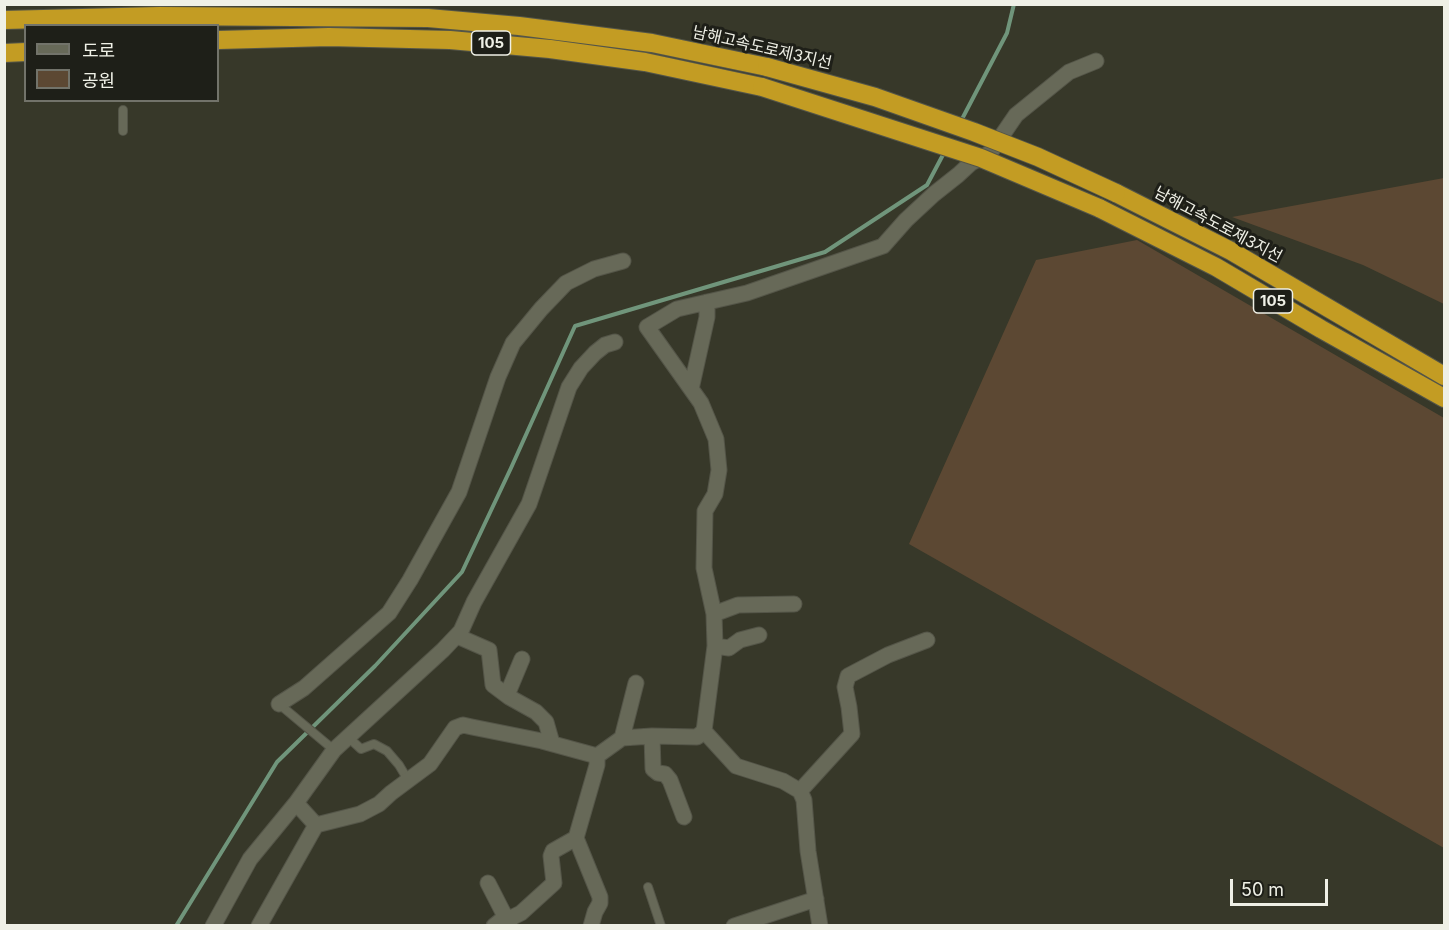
<!DOCTYPE html>
<meta charset="utf-8">
<style>
body{margin:0}
#map{position:relative;width:1449px;height:930px;overflow:hidden;background:#373829;font-family:Inter,"Noto Sans KR",sans-serif}
canvas{display:block}
.frame{position:absolute;inset:0;border:6px solid #eff0e6;pointer-events:none}
.legend{position:absolute;left:24px;top:24px;width:195px;height:78px;box-sizing:border-box;background:#1e1f18;border:2px solid #72736a;margin:0;padding:8px 10px;list-style:none;font-size:18px;color:#eff0e6}
.legend li{display:flex;align-items:center;gap:12px;height:30px}
.legend b{width:30px;border:2px solid #72736a}
.scale{position:absolute;left:1230px;top:879px;width:98px;height:27px;box-sizing:border-box;border:3px solid #eff0e6;border-top:0;padding-left:8px;font-size:18px;line-height:21px;white-space:nowrap;color:#eff0e6;-webkit-text-stroke:4px #1e1f18;paint-order:stroke}
</style>
<div id="map">
<canvas width="1449" height="930"></canvas>
<div class="frame"></div>
<ul class="legend">
<li><b style="height:8px;background:#676958"></b>도로</li>
<li><b style="height:16px;background:#5c4833"></b>공원</li>
</ul>
<div class="scale">50 m</div>
</div>
<script>
const context = document.querySelector('canvas').getContext('2d');
context.lineJoin = 'round';
function fill(path, color) { context.fillStyle = color; context.fill(path, 'evenodd'); }
const shape = rows => new Path2D(rows.map(r => 'M' + r).join(''));
function trace(path, color, width, dash) { context.strokeStyle = color; context.lineWidth = width; context.lineCap = dash ? 'butt' : 'round'; context.setLineDash(dash || []); context.stroke(path); }
function write(font, color, halo, rows, align = 'center') {
  context.font = font + ' Inter,"Noto Sans KR",sans-serif'; context.lineWidth = 6; context.setLineDash([]); context.textBaseline = 'middle'; context.strokeStyle = halo; context.fillStyle = color; for (const [text, x, y, turn = 0] of rows) {
    context.save(); context.translate(x, y); context.rotate((+turn || 0) * Math.PI / 180); context.textAlign = isNaN(turn) ? turn : align; if (halo) context.strokeText(text, 0, 0); context.fillText(text, 0, 0); context.restore();
  }
}
fill(shape([
 [1444,178,1444,304,1363,265,1232,217],
 [1137,240,1444,418,1444,848,909,544,1036,260]
]), '#5c4833');
trace(shape([
 [961,121,1007,33,1014,4],
 [176,926,277,762,375,666,462,572,511,468,575,326,825,252,927,185,945,151]
]), '#70957b', 4);
const service = shape([
 [123,110,123,131],
 [279,704,334,750],
 [348,737,361,749,374,744,387,751,399,765,408,780],
 [648,887,661,926]
]);
const minor = shape([
 [691,389,707,317,707,302],
 [714,614,738,605,794,604],
 [457,636,489,650,493,685,509,697,536,712,546,722,552,743],
 [715,646,729,648,740,640,759,635],
 [507,695,522,659],
 [279,704,304,688,389,613,410,580,459,492,498,377,513,343,541,309,566,283,594,269,623,261],
 [652,736,653,769,658,773,665,774,670,780,684,817],
 [622,738,636,683],
 [800,791,852,734,849,707,845,687,848,676,888,655,927,640],
 [316,825,296,803,334,750,443,650,461,631,474,602,529,504,569,387,581,368,595,353,605,345,615,342],
 [488,883,510,926],
 [213,926,250,859,296,803],
 [259,926,316,825,360,814,379,804,391,793,430,764,455,728,463,725,472,727,542,741,597,756,622,738,652,736,697,737,704,731],
 [494,926,504,918,511,918,521,913,554,883,551,856,553,851,576,838],
 [591,926,595,912,600,903,600,897,576,838,597,765,597,756],
 [734,926,816,899],
 [820,926,808,851,804,800,800,791,783,781,736,766,704,731,715,646,714,614,704,568,705,511,715,494,719,470,716,439,701,403,647,327,677,309,747,293,883,246,906,220,934,194,958,175,971,163,990,153,1016,115,1069,72,1096,61]
]);
const motorway = shape([
 [4,20,160,16,428,18,519,26,652,43,767,67],
 [218,40,329,37,450,40,550,49,645,62,762,87],
 [4,53,26,52],
 [1116,193,1231,251,1444,376],
 [1099,208,1216,267,1321,329,1444,398]
]);
trace(service, '#545548', 10);
trace(minor, '#545548', 17);
trace(motorway, '#545548', 20);
trace(service, '#676958', 8);
trace(minor, '#676958', 15);
trace(motorway, '#c39c23', 18);
const motorwayBridge = shape([
 [767,67,875,97,974,132,1038,157,1116,193],
 [762,87,981,158,1099,208]
]);
trace(motorwayBridge, '#545548', 20, []);
trace(motorwayBridge, '#c39c23', 18);
for (const [x, y, w] of [
 [491,43,39],
 [1273,301,39]
]) { const box = new Path2D(); box.roundRect(x - w / 2, y - 12, w, 24, 4.5); context.fillStyle = '#1e1f18'; context.fill(box); trace(box, '#eff0e6', 1.5); }
write('bold 15px', '#eff0e6', null, [
 ["105",491,43],
 ["105",1273,301]
]);
write('16px', '#eff0e6', '#1e1f18', [
 ["남해고속도로제3지선",762,48,13],
 ["남해고속도로제3지선",1218,225,28]
]);
</script>
